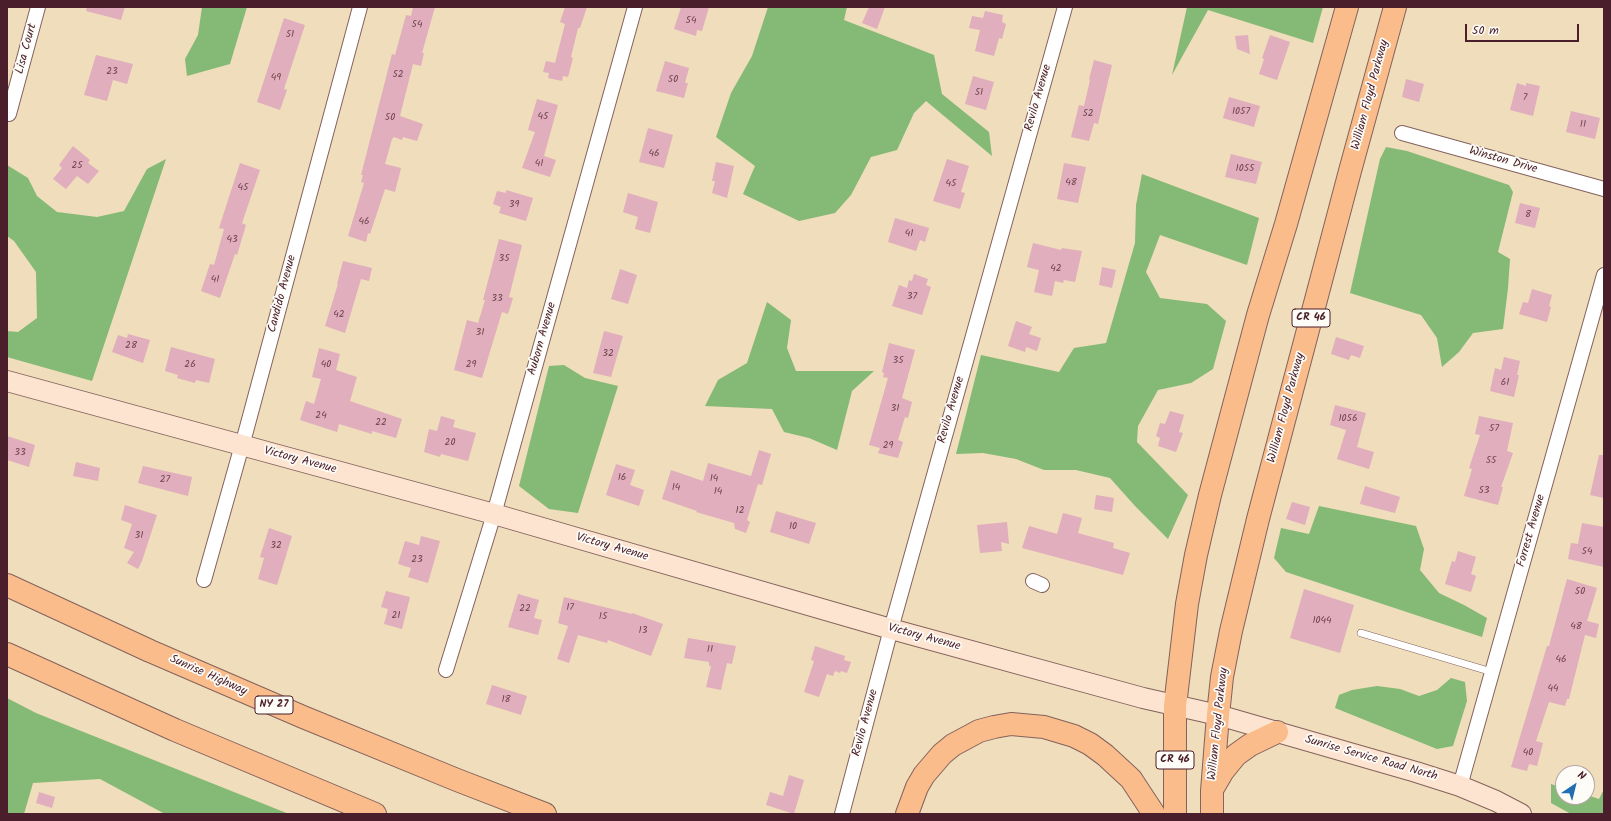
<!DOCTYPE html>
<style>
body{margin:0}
#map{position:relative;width:1611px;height:821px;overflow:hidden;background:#efddbb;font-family:Kalam,sans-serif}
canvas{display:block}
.frame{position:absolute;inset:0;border:8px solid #4a1f2b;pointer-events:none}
.north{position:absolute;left:1555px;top:765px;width:40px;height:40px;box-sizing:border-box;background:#fdfcf7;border:1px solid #b5a4a5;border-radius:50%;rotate:35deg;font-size:11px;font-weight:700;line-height:16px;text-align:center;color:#4a1f2b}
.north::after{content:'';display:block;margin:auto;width:14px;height:18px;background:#1f6fb2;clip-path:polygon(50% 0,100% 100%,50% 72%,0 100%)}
.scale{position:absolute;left:1465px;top:24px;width:114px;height:18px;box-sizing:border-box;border:2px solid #4a1f2b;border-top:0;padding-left:5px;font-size:12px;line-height:14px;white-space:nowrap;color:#4a1f2b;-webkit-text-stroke:3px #fdfcf7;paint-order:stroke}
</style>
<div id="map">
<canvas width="1611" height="821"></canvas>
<div class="frame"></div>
<div class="north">N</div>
<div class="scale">50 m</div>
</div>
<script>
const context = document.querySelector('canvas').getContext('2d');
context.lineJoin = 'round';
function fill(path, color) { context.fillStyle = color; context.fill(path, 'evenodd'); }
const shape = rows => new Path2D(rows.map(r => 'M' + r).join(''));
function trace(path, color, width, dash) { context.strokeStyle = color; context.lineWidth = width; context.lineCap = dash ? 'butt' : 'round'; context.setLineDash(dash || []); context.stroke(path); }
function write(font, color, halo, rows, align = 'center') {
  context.font = font + ' Kalam,sans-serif'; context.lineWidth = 3.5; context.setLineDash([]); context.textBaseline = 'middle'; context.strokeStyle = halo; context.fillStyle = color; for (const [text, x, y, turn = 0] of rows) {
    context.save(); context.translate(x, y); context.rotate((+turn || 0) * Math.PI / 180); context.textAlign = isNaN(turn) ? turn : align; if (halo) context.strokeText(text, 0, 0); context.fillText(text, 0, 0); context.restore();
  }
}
fill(shape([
 [202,7,247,7,230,64,187,76,185,59,198,35],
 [768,7,847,7,844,20,934,55,942,94,989,132,992,156,926,101,914,113,897,150,871,157,851,195,835,213,799,221,743,194,755,166,716,137,731,93,752,56],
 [1187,7,1323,7,1313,43,1208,10,1172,75],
 [1386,147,1407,151,1509,185,1513,192,1498,252,1510,259,1508,288,1503,329,1473,333,1459,352,1442,367,1437,338,1421,315,1350,293,1380,159],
 [166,159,92,381,7,357,7,331,18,332,37,318,36,272,14,241,7,236,7,165,28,178,37,196,57,212,97,217,124,211,147,169],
 [1142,174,1259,218,1247,265,1160,235,1146,272,1160,298,1207,304,1226,321,1213,369,1191,383,1158,390,1138,426,1137,442,1188,495,1168,539,1135,506,1110,478,1076,470,1044,470,1016,459,983,453,956,454,981,355,1059,372,1074,348,1106,343,1135,243,1136,205],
 [767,302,791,320,787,348,796,371,874,371,852,391,837,450,809,438,784,432,772,409,705,406,718,380,747,363],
 [564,365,585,378,618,386,578,513,549,509,519,486,549,366],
 [1319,506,1416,526,1424,549,1420,570,1439,593,1464,605,1487,618,1482,637,1286,572,1274,558,1281,528,1309,534],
 [1451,678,1465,682,1467,701,1453,746,1437,749,1335,708,1339,695,1352,690,1377,686,1400,689,1419,696,1437,690],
 [7,698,36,713,289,814,165,814,100,779,33,783,24,814,7,814],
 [1551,784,1563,788,1563,797,1587,797,1587,795,1599,799,1604,789,1604,814,1571,814,1551,803]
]), '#84b976');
fill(shape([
 [87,7,125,7,121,20,86,11],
 [413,7,435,7,422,53,424,53,421,66,413,64,400,116,423,124,417,141,403,137,402,140,394,137,392,139,385,164,401,168,395,192,385,189,370,234,368,233,366,242,348,236,364,183,361,182,363,175,361,175,392,54,395,55,406,15,411,16],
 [565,7,587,7,580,28,578,28,571,57,573,58,568,77,563,76,562,81,548,78,549,73,543,72,546,61,555,63,565,24,560,22],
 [681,7,709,7,702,31,697,30,696,36,674,29],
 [869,7,885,7,877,29,862,23],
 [985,11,1003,15,1002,22,1006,24,1002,39,999,38,994,56,975,51,980,30,969,28,972,16,983,18],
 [284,18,305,25,284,89,287,90,280,110,257,102],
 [1248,35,1250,54,1237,49,1235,36],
 [1270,35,1290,42,1277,80,1259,74,1264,59,1262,58],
 [96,55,133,64,127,84,113,80,107,101,84,95],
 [1094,60,1112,65,1098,124,1094,123,1089,141,1071,137,1079,105,1084,106,1090,80,1089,79],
 [665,61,689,68,685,83,688,83,684,98,656,91],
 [973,76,994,82,986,110,965,104],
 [1406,79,1424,84,1419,102,1402,97],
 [1517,83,1526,86,1526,83,1540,86,1533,116,1510,110],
 [1229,97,1260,106,1254,127,1223,118],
 [537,99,558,105,544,156,556,160,550,177,522,168,535,132,528,130],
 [1571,111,1600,118,1595,139,1566,132],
 [648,128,673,135,664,168,639,162],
 [73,146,90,160,88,163,99,171,88,184,77,176,66,189,53,179,62,168,59,165],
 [1231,154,1262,162,1256,184,1225,177],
 [947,159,969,166,961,192,965,193,960,209,933,201],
 [716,162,734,166,727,198,712,193,715,181,712,181],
 [240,163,260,170,242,223,246,225,237,255,235,254,220,298,201,291,210,264,214,265,224,229,219,228],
 [1064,163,1086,167,1078,203,1057,199],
 [506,190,533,198,526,221,499,213,501,207,493,204,497,191,506,193],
 [628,193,658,202,650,233,635,229,638,217,623,212],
 [1520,203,1540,208,1535,228,1515,223],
 [895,218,929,228,925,242,920,240,916,251,888,242],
 [499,239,522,245,509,297,513,298,508,314,502,312,482,378,454,370,467,320,478,323,485,300,483,300],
 [1033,243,1061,250,1062,248,1082,251,1075,282,1064,280,1063,283,1055,281,1052,296,1034,292,1039,270,1027,267],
 [343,261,372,268,369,281,361,279,345,333,325,326,338,284,337,284],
 [1102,267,1116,270,1112,288,1099,285],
 [620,269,637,275,628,304,611,299],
 [914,274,928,279,926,285,931,287,922,315,892,306,899,285,907,288,909,280,912,281],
 [1532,289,1552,295,1549,306,1551,307,1547,322,1519,314,1523,302,1528,303],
 [1016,321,1032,327,1029,334,1041,338,1037,351,1026,347,1025,352,1008,346],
 [604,331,623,336,611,377,593,373],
 [128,334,150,340,143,363,112,352,118,335,127,338],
 [1336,337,1364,346,1360,358,1351,355,1349,360,1331,354],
 [889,343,915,350,902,398,912,402,908,418,905,417,898,440,903,442,898,458,878,453,880,448,869,445,888,378,883,377,884,373,882,372],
 [171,347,215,359,209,383,196,380,195,383,177,378,178,375,165,371],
 [319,348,340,354,336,370,357,377,350,401,402,419,396,438,372,431,372,434,339,424,337,432,300,420,306,401,314,404,321,379,312,377],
 [1504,357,1520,361,1517,375,1519,375,1514,397,1490,391,1495,368,1501,370],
 [1335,405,1366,413,1357,447,1374,452,1369,469,1337,459,1346,430,1330,425],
 [1170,411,1184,415,1179,432,1183,433,1176,452,1158,446,1160,438,1156,436,1160,423,1165,424],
 [441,416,455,420,453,427,476,433,468,461,441,454,440,457,424,452,429,429,437,431],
 [1479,416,1513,423,1507,451,1513,453,1501,487,1503,487,1498,505,1464,496,1472,469,1469,468,1480,435,1475,434],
 [7,436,35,445,29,467,7,460],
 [759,450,771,454,762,485,758,484,747,520,750,522,746,533,735,529,734,523,696,512,697,511,662,499,671,470,703,481,708,463,751,476],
 [1599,455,1604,455,1604,498,1590,495],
 [76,462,100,468,98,481,73,476],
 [616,464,635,470,630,485,644,490,639,506,606,495],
 [143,466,192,477,188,496,138,483],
 [1365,486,1400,497,1395,513,1360,504],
 [1096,495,1114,498,1112,512,1094,509],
 [1292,502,1310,507,1305,525,1286,519],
 [125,505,157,515,142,561,138,569,127,563,134,552,124,548,132,524,121,520],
 [776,511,816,523,809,544,770,532],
 [1063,513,1082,518,1078,533,1114,543,1113,548,1130,553,1123,575,1022,548,1029,526,1057,534],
 [1007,522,1009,544,1001,542,1002,551,980,553,977,525],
 [1582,523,1604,527,1604,567,1568,559,1571,543,1578,544],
 [269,528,292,536,277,585,258,579,264,558,260,557],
 [421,536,440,541,428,583,408,577,411,568,398,564,405,541,419,545],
 [1458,551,1476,557,1471,574,1476,576,1471,592,1445,584,1452,561,1455,562],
 [1567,579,1597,588,1587,621,1599,624,1596,638,1585,635,1569,699,1567,699,1565,706,1549,702,1536,741,1543,743,1537,766,1529,764,1527,771,1511,767,1547,646,1549,646],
 [1304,589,1354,605,1340,653,1290,638],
 [386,591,410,597,402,629,384,624,388,609,381,607],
 [518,594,539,600,534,618,542,620,538,635,508,627],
 [564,597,632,614,632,613,663,624,651,656,608,640,607,643,578,635,569,663,557,659,568,626,558,623],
 [688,638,736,646,732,664,727,663,721,690,706,687,711,666,709,666,709,662,684,658],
 [815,646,845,656,844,660,851,662,847,673,841,671,840,673,835,671,833,676,827,674,819,697,804,692,814,661,811,660],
 [492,685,527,696,521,715,486,704],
 [789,775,804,780,794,814,766,805,770,792,783,796],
 [39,792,55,797,52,808,36,803]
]), '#e0aebc');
const lane = shape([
 [1361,633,1492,672]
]);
const street = shape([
 [9,114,38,7],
 [1402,133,1604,189],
 [204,580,246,431,360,7],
 [1033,581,1042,585],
 [446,670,494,514,635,7],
 [1460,786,1604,275],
 [842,814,891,629,1065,7]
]);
const secondary = shape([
 [7,381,494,514,891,629,1143,698,1218,715,1416,772,1460,786,1496,801,1521,814]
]);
const highway = shape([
 [7,585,150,651,303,717,457,780,545,814],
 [7,654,175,730,375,814],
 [1213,788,1223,771,1236,755,1250,745,1277,732],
 [907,814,917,787,924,775,942,754,953,745,979,731,994,727,1011,724,1044,727,1074,736,1090,744,1105,755,1131,779,1154,814],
 [1175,814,1175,706,1187,604,1196,555,1210,495,1258,315,1286,224,1347,7],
 [1212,814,1212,791,1218,715,1222,677,1231,631,1258,519,1350,171,1395,7]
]);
trace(lane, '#84625d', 8);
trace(street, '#84625d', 16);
trace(secondary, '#84625d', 22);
trace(highway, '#84625d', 24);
trace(lane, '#fff', 7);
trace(street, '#fff', 14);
trace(secondary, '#fde4d0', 20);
trace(highway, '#f9bc8a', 22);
write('10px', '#70434f', null, [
 ["54",691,21],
 ["54",417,25],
 ["51",290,35],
 ["23",112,72],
 ["52",398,75],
 ["49",276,78],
 ["50",673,80],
 ["51",979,93],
 ["7",1525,98],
 ["1057",1241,112],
 ["52",1088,114],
 ["45",543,117],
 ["50",390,118],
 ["11",1583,125],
 ["46",654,154],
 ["41",539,164],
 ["25",77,166],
 ["1055",1245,169],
 ["48",1071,183],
 ["45",951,184],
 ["45",243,188],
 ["39",514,205],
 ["8",1528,215],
 ["46",364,222],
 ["41",909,234],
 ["43",232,240],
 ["35",504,259],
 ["42",1056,269],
 ["41",215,280],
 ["37",912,297],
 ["33",497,299],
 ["42",339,315],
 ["31",480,333],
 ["28",131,346],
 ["32",608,354],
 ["35",898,361],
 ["26",190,365],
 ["40",326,365],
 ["29",471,365],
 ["61",1505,383],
 ["31",895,409],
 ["24",321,416],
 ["1056",1348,419],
 ["22",381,423],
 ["57",1494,429],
 ["20",450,443],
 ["29",888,446],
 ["33",20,453],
 ["55",1491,461],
 ["16",622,478],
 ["14",714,479],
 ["27",165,480],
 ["14",676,488],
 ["53",1484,491],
 ["14",718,492],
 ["12",740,511],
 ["10",793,527],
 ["31",139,536],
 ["32",276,546],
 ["54",1587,552],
 ["23",417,560],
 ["50",1580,592],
 ["17",570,608],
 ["22",525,609],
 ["21",396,616],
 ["15",603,617],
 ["1044",1322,621],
 ["48",1576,627],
 ["13",643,631],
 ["11",710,650],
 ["46",1561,660],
 ["44",1553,689],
 ["18",506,700],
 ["40",1528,753]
]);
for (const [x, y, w] of [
 [1311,318,38],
 [274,705,38],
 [1175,760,38]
]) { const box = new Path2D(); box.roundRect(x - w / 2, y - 9, w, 18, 3); context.fillStyle = '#fdfcf7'; context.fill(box); trace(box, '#4a1f2b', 1); }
write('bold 11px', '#4a1f2b', null, [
 ["CR 46",1311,318],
 ["NY 27",274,705],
 ["CR 46",1175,760]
]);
write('12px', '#4a1f2b', '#fdfcf7', [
 ["Lisa Court",27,49,-75],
 ["William Floyd Parkway",1371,95,-75],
 ["Revilo Avenue",1039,98,-74],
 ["Winston Drive",1503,161,16],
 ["Candido Avenue",283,294,-75],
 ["Auborn Avenue",543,339,-74],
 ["William Floyd Parkway",1287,408,-75],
 ["Revilo Avenue",952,410,-74],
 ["Victory Avenue",300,461,15],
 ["Forrest Avenue",1532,531,-74],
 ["Victory Avenue",612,548,16],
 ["Victory Avenue",924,638,15],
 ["Sunrise Highway",208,676,24],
 ["Revilo Avenue",866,723,-75],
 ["William Floyd Parkway",1219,724,-84],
 ["Sunrise Service Road North",1371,759,16]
]);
</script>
